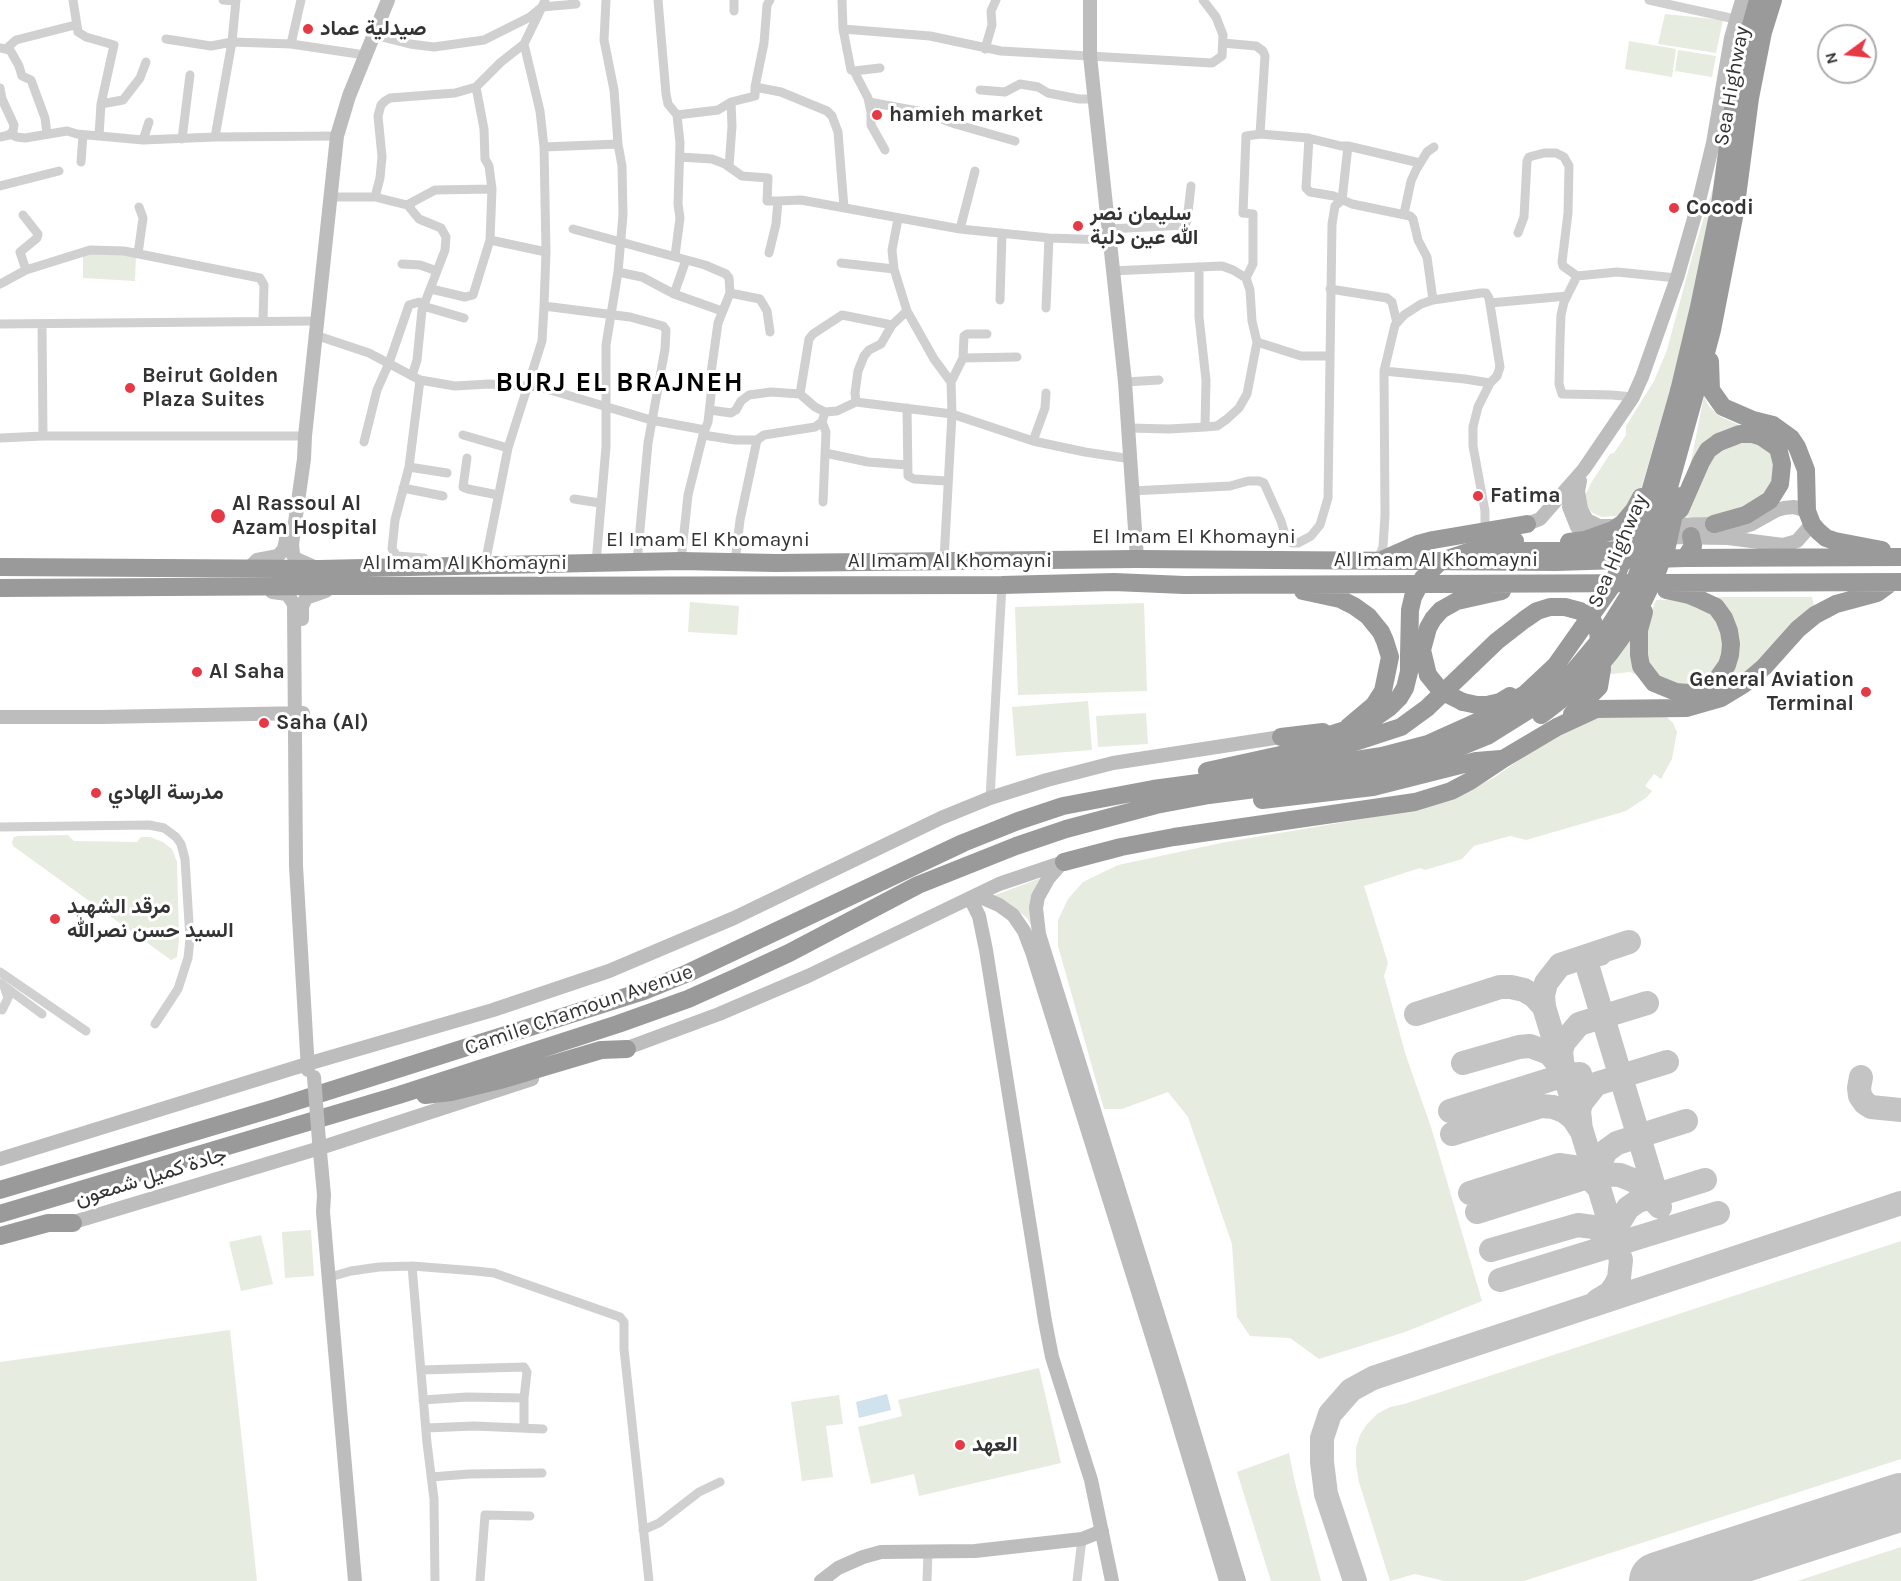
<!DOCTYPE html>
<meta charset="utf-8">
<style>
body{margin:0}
#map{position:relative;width:1901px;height:1581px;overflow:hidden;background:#fff;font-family:Karla,sans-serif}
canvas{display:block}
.north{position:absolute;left:1817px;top:24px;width:60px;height:60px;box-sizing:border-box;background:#fff;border:2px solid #adadad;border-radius:50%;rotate:255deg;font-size:16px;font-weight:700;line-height:24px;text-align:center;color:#333}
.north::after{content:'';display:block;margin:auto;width:21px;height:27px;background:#e63946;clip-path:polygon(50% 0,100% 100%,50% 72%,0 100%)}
</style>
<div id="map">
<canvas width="1901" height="1581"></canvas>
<div class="north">N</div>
</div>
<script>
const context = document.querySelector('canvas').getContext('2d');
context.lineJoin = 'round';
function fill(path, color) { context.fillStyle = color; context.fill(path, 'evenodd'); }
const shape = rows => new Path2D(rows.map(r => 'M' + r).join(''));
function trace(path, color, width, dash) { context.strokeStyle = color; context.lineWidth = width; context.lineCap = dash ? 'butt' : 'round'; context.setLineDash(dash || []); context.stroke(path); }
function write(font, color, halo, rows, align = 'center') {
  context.font = font + ' Karla,Vazirmatn,sans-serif'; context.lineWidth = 6; context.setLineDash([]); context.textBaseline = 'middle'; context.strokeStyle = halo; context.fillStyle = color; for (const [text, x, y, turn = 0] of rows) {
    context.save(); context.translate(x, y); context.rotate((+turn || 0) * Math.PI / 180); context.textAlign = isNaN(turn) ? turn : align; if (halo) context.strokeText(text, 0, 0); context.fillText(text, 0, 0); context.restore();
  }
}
fill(shape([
 [1665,14,1723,20,1716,53,1658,44],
 [1629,41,1676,49,1672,77,1625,69],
 [1678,50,1716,56,1712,77,1675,71],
 [1718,171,1701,272,1673,380,1640,492,1628,510,1616,516,1602,517,1593,513,1586,506,1584,498,1591,483,1610,454,1614,453,1626,435,1626,426,1654,381,1667,350,1692,257],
 [83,253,136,255,135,281,83,278],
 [1704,396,1708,405,1719,416,1741,426,1725,430,1711,437,1690,467],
 [1754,441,1770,452,1775,465,1773,480,1762,497,1740,512,1697,520,1687,516,1698,475,1719,448],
 [1711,597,1812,597,1815,609,1730,688,1719,686,1733,666],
 [1656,600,1670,600,1705,607,1726,633,1723,661,1705,681,1689,685,1674,684,1660,677,1649,665,1644,647,1646,627],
 [690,602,739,606,737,635,688,632],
 [1144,603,1147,691,1018,695,1015,607],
 [1630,632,1643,678,1630,672,1612,674,1604,671],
 [1088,701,1092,750,1016,756,1012,707],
 [1146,713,1148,744,1098,747,1096,716],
 [1666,716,1673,723,1677,732,1672,759,1661,779,1654,774,1645,786,1652,791,1647,797,1626,811,1526,840,1510,836,1474,846,1462,859,1425,870,1420,868,1364,886,1388,963,1384,976,1406,1056,1431,1127,1482,1301,1405,1332,1319,1359,1290,1338,1250,1336,1237,1317,1232,1244,1188,1117,1168,1092,1122,1109,1104,1109,1058,946,1058,920,1068,899,1083,882,1118,865,1226,842,1404,812,1469,791,1495,777,1556,734,1593,718],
 [68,835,74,841,137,842,141,837,150,837,163,842,172,849,177,862,179,940,177,957,171,960,13,846,12,842,14,837,19,836],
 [1046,876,1033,929,1027,918,1008,903,993,896],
 [311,1230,314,1276,285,1278,282,1232],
 [261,1235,273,1284,241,1291,229,1242],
 [1901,1241,1901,1459,1524,1581,1444,1581,1415,1574,1390,1581,1359,1482,1356,1464,1356,1448,1360,1435,1367,1424,1377,1414,1390,1407,1404,1404],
 [230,1330,257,1581,0,1581,0,1362],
 [1039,1368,1061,1463,919,1496,914,1474,871,1484,858,1427,902,1416,898,1400],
 [839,1395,843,1424,826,1426,833,1477,802,1481,791,1402],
 [1289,1453,1295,1483,1321,1581,1271,1581,1237,1472],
 [1901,1547,1901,1581,1797,1581]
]), '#e6ecdf');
fill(shape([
 [887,1394,891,1410,859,1418,856,1402]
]), '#cfe2ee');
trace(shape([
 [1600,954,1585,958,1660,1207],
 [1416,1014,1500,987,1511,987,1524,990,1534,996,1544,1007],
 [1463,1063,1519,1047,1530,1046,1549,1053,1563,1069,1561,1051,1564,1042,1579,1024,1647,1003],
 [1861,1077,1859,1088,1860,1096,1865,1103,1871,1107,1901,1110],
 [1450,1111,1565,1075,1580,1074],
 [1452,1134,1541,1106,1553,1107,1564,1111,1573,1118,1581,1130,1579,1111,1581,1103,1596,1084,1667,1062],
 [1470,1193,1559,1165,1573,1167,1582,1170,1598,1187,1597,1174,1600,1163,1606,1151,1617,1143,1686,1121],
 [1477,1212,1597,1174,1620,1175,1635,1181,1658,1205],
 [1491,1250,1578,1225,1593,1227,1606,1233,1616,1244,1617,1226,1628,1208,1638,1201,1705,1180],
 [1500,1280,1718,1213],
 [1597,1301,1610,1293,1615,1286,1619,1278,1621,1260,1544,1007,1543,995,1546,983,1560,965,1629,942],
 [1355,1581,1326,1494,1322,1462,1322,1438,1330,1414,1351,1390,1373,1378,1901,1203]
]), '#c4c4c4', 24);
trace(shape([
 [1658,1581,1901,1502]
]), '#c4c4c4', 58);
trace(shape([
 [73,0,78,32,86,37,114,45,101,104,99,136],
 [223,0,236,1],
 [658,0,666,94,668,104,677,115,680,143,678,204,680,218,675,256],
 [770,0,767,5,764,43,755,87,781,92,827,111,832,116,838,132,844,208],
 [842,0,843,29,851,70,854,71,880,68],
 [1649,0,1735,19],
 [734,11,734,0],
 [843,29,930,36,1001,51,1212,63,1222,56,1223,35,1216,17,1203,0],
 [374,35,410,44,434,47,484,40,530,17,542,7,545,0],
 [166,39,211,46,232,42,291,44,365,55],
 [291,44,301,0],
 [524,44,540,111,544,147,546,252,544,306],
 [0,48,10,50,19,66,22,76,31,80,45,118,47,134],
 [7,48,16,40,75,25],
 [985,49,992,25,991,11,996,0],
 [854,71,868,98,871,112,871,125,885,150],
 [476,87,484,129,485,159,489,166,492,189,490,240,546,252],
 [0,88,2,99,14,125,13,131,9,135,0,137],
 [980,90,1005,92,1020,84,1038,87,1048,93,1079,99,1095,99],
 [869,102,923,112,955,124,1015,141],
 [101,104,123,100,140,78,146,62],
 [677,115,718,110,731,102,755,96,755,87],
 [10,134,17,137,25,138,67,131,77,134,143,140,215,137,337,136],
 [215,137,232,42,236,0],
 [1309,138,1306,188,1310,192,1334,196,1352,204,1410,216,1413,219,1418,240,1427,257,1433,300],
 [182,139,190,75],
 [143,140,149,122],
 [1348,146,1420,163],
 [544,147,618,144],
 [680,157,712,159,725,164,742,176,768,178,767,201,778,201,776,224,769,253],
 [81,162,83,135],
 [729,167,732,126,731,102],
 [0,186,59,171],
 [330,197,375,197,407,205,435,190,492,189],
 [375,197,380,178,382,157,378,116,381,105,385,101,390,98,455,93,476,87,501,62,524,44,542,7,576,4],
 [778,201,801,200,960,229,1049,238,1109,240],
 [411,203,410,208,419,219,441,228,446,237,445,250,437,271],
 [1404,214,1411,181,1416,170,1427,152,1434,147],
 [23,215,38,234,37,238,20,252,26,270],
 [898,219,892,250,894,269,907,311,934,359,951,382,952,414,944,560],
 [573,229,705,265,726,274,729,278,730,293,718,323,711,373,711,395,708,422,703,435,688,495,681,561],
 [960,229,975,171],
 [1109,229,1185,225,1187,221,1191,186],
 [1518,233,1524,217,1527,161,1529,157,1544,153,1556,153,1564,157,1569,166,1568,213,1562,262,1563,266,1577,276],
 [138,254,143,218,139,207],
 [841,263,894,269],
 [402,264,420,265,437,271,422,310,417,360,412,376],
 [1199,267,1199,317,1206,380,1205,427],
 [1111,271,1222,266,1233,270,1246,278,1250,290,1252,321,1257,342,1247,394,1239,408,1227,419,1217,426,1205,427,1169,429,1129,428],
 [618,272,642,277,674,294,722,311],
 [1246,278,1253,264,1253,214,1243,213,1246,136,1260,134],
 [0,284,26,270,90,250,124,251,260,278,264,285,263,321],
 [431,289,465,297,473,295,490,240],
 [1330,289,1387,298,1392,302,1397,323],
 [730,293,760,299,767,311,770,332],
 [674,294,686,260],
 [1000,300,1002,233],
 [1490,303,1567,296],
 [1046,308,1049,238],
 [0,324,317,321],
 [42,324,43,436],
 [315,335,369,353,420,380,455,386,489,384,540,387,651,420,705,430],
 [1257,342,1301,356,1330,356],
 [963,358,964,336,967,334,987,334],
 [1384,371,1465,379,1490,383],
 [420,380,409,467,395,520,392,549,397,556,424,558],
 [951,382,963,358,1017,357],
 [1125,382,1159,380],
 [800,394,809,339,813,334,842,315,892,325],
 [1633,397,1612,395,1562,394,1559,384,1560,341,1561,315,1564,302,1577,276,1617,272,1677,278],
 [856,402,855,393,858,371,864,356,869,350,881,344,892,325,907,311],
 [907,408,908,476,914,479,947,481],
 [710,410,731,413,736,410,741,401,749,395,771,392,800,394,815,407,825,412],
 [822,422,826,432,823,502],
 [463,435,508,448],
 [703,435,735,440,757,440],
 [0,438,43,436,305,436],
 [1033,441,1045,408,1046,393],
 [364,442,377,390,389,363,409,305,419,302,423,306,464,318],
 [825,453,868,462,907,465],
 [467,458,463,487,468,489,498,495],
 [409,467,447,473],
 [403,488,443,496],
 [1132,491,1230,486,1248,481,1259,481,1264,483,1281,521,1286,538,1292,543,1298,543,1311,536,1320,525,1328,498,1332,224,1335,206,1342,200,1348,146,1341,146,1308,138,1260,134,1265,56,1263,51,1256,46,1223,43],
 [574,499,600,503],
 [1378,559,1383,547,1385,515,1384,371,1395,325,1404,315,1421,304,1433,300,1481,293,1486,293,1489,298,1500,367,1497,376,1490,383,1478,407,1473,427,1473,446,1485,511,1485,531],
 [735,562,740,520,757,440,764,435,815,427,822,422,825,412,837,411,856,402,952,414,1033,441,1085,452,1131,459],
 [596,563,606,447,606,345,618,272,623,215,622,166,618,144,614,90,604,40,606,0],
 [485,564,508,448,542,341,544,306,630,317,663,326,666,330,665,349,648,443,637,562],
 [990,798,1002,585],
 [0,827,149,825,164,828,176,837,181,844,185,859,190,939,188,958,178,989,155,1024],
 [0,972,86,1031],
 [0,983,42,1014],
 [2,1010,8,998,4,986],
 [412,1266,427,1443,434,1499,435,1581],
 [330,1277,351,1271,379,1267,412,1266,476,1271,494,1273,620,1317,624,1322,624,1349,649,1581],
 [421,1370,524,1367,527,1372,524,1398,467,1397,423,1400],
 [426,1428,474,1426,543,1429],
 [524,1428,524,1398],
 [431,1477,469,1474,542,1473],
 [643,1530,659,1523,699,1492,720,1482],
 [480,1581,485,1515,530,1516],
 [927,1581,928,1551],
 [1077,1581,1082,1539]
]), '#d0d0d0', 9);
trace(shape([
 [1090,0,1090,56,1125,382,1137,559],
 [1580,481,1578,491,1581,509,1587,520,1599,526,1615,526],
 [1573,482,1569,507,1577,527,1583,532,1590,537,1599,539,1640,537],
 [1527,524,1540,519,1584,469,1633,397,1642,377,1677,278,1699,201,1713,143,1731,38,1742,0],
 [1665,525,1714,524,1742,527,1752,524,1777,510,1784,508,1794,507,1807,511],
 [1662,537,1728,538,1783,545,1797,541,1812,524],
 [314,567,296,559,293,555,292,544,304,459,305,436,337,136,349,96,388,0],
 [248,569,257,560,278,556,284,549,287,534],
 [272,592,287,594,294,604,296,866,308,1070],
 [302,619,302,606,306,598,326,591],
 [0,717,102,717,303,713],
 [1062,863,1048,879,1038,897,1036,908,1039,934,1179,1382,1239,1581],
 [976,895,999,905,1013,915,1024,931,1032,952,1164,1375,1226,1581],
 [970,898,979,916,986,950,1045,1321,1052,1357,1091,1480,1112,1581],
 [619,1051,719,1014,808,976,999,884,1064,862],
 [319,1141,324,1195,323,1212,355,1581],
 [0,1159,307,1064,493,1010,609,971,734,918,941,818,990,798,1047,780,1113,763,1281,737],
 [64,1225,320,1148,532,1079],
 [821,1581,838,1568,863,1557,881,1552,975,1551,1082,1539,1102,1531]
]), '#bdbdbd', 14);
trace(shape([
 [1710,361,1711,390,1723,407,1753,420,1773,425,1791,438,1797,447,1806,470,1807,511,1812,524,1818,531,1826,538,1835,541,1882,550],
 [1697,387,1712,330,1735,212,1750,98,1763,32,1773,0],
 [1679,391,1699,307,1720,205,1735,93,1744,50,1758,0],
 [1714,524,1746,515,1770,500,1780,484,1782,464,1778,448,1762,437,1752,434,1740,434,1719,442],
 [1481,540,1515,541],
 [1685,558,1693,546,1691,536],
 [1384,559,1418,544,1433,540,1527,524],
 [0,567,319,569,681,561,776,563,1137,559,1556,562,1685,558,1901,557],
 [0,588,337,586,1002,585,1114,582,1184,585,1901,582],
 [1666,590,1689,595,1701,600,1716,607,1724,618,1729,631,1731,644,1730,655,1727,665,1713,685],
 [1303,591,1340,599,1354,606,1368,616,1381,632,1385,641,1390,657,1383,691,1374,705,1348,727],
 [1428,675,1422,650,1428,628,1433,619,1441,610,1457,601,1502,591],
 [1463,702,1477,705,1487,705,1500,702,1510,696],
 [1281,737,1323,732],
 [1310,741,1367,723,1390,707,1399,698,1405,688,1409,672,1409,656],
 [1207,771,1294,752,1352,743,1401,727,1427,708,1497,641,1524,620,1537,611,1550,607,1565,607,1580,611,1592,620,1598,631,1602,669,1599,687,1572,714],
 [1262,800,1373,787,1476,761,1501,759],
 [1064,862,1121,847,1174,837,1415,802,1451,791,1470,781,1503,759,1557,727,1596,709,1686,708,1721,698,1744,684,1764,667,1798,629,1815,615,1836,604,1877,593,1888,585],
 [425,1095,451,1092,500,1080,601,1050,627,1049],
 [0,1190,275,1108,644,991,688,973,963,843,1018,821,1063,806,1153,789,1259,775],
 [0,1214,399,1095,618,1024,688,999,735,978,789,953,918,885,1016,846,1066,829,1156,805,1209,795,1347,777],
 [0,1236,48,1223,73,1223]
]), '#9a9a9a', 18);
trace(shape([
 [314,1077,319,1141]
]), '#bdbdbd', 14);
trace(shape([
 [1680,510,1701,462,1708,450,1719,442],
 [1569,542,1585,540,1613,530,1623,523,1634,510,1641,497],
 [1644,612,1639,630,1639,655,1641,666,1654,683,1676,692,1688,693,1701,691,1713,685],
 [1409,656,1410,610,1413,597,1423,578,1441,561,1471,551,1623,551],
 [1428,675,1441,691,1463,702],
 [1541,715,1589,678,1610,653,1634,620,1656,575,1667,546,1678,496],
 [1259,775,1382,756,1428,744,1477,722,1525,694,1556,665,1611,587,1644,513,1679,391],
 [1347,777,1431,759,1487,736,1535,706,1568,678,1604,635,1629,595,1662,512,1697,387]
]), '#9a9a9a', 18);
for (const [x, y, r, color] of [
 [308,29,6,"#e63946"],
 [877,115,6,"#e63946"],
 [1674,208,6,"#e63946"],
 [1078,226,6,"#e63946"],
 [130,388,6,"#e63946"],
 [1478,496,6,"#e63946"],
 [218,516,8,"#e63946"],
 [197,672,6,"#e63946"],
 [1866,692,6,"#e63946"],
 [264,723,6,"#e63946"],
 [96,793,6,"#e63946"],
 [55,919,6,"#e63946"],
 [960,1445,6,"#e63946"]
]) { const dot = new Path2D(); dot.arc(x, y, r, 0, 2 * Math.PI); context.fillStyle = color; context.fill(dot); trace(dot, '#fff', 2); }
write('bold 21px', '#333', '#fff', [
 ["صيدلية عماد",320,29],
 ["hamieh market",889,115],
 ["Cocodi",1686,208],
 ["سليمان نصر",1090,214],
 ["الله عين دلبة",1090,238],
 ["Beirut Golden",142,376],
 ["Plaza Suites",142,400],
 ["Fatima",1490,496],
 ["Al Rassoul Al",232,504],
 ["Azam Hospital",232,528],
 ["Al Saha",209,672],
 ["General Aviation",1854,680,"right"],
 ["Terminal",1854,704,"right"],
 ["Saha (Al)",276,723],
 ["مدرسة الهادي",108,793],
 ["مرقد الشهيد",67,907],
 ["السيد حسن نصرالله",67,931],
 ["العهد",972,1445]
], 'left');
write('21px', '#333', '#fff', [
 ["Sea Highway",1732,86,-80],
 ["El Imam El Khomayni",1194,537],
 ["El Imam El Khomayni",708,540],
 ["Sea Highway",1618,551,-67],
 ["Al Imam Al Khomayni",1436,560],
 ["Al Imam Al Khomayni",950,561],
 ["Al Imam Al Khomayni",465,563],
 ["Camile Chamoun Avenue",579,1010,-19],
 ["جادة كميل شمعون",151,1177,-17]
]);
context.letterSpacing = '1.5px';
write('bold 27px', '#000', '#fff', [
 ["BURJ EL BRAJNEH",620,383]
]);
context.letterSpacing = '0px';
</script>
